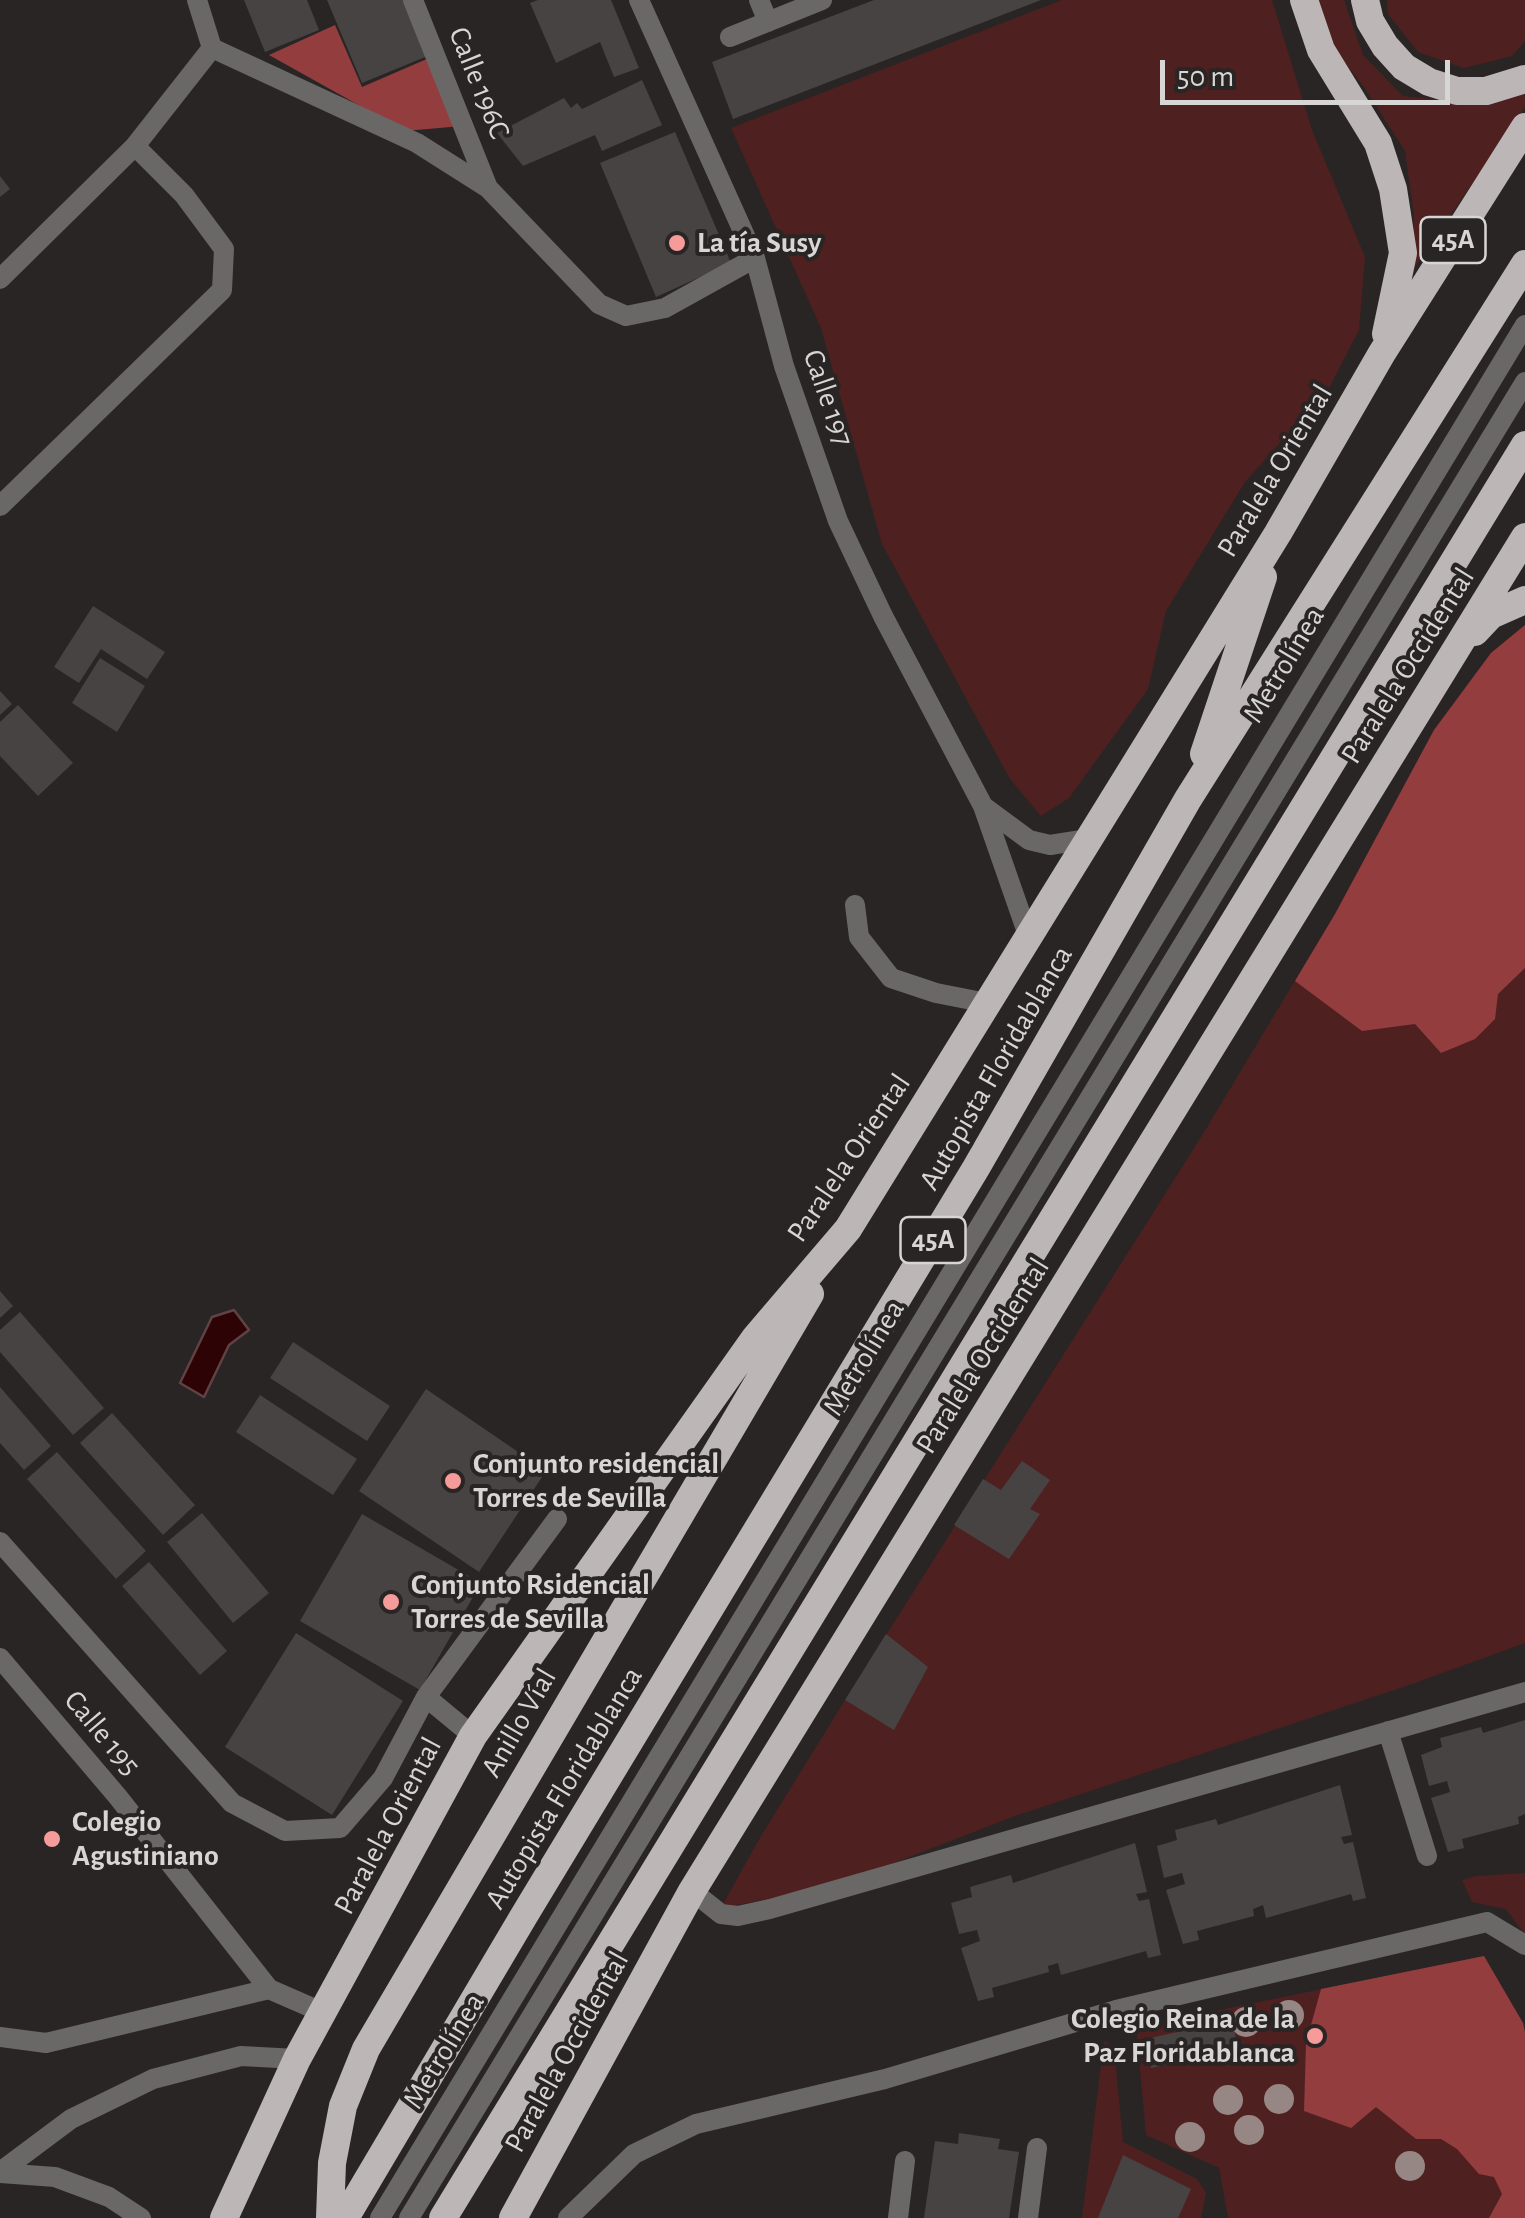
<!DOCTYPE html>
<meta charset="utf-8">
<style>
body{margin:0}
#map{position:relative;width:1525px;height:2218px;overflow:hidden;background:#292524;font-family:"Alegreya Sans",sans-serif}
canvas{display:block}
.scale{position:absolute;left:1160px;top:60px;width:290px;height:45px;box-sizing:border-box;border:5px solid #d8d5d5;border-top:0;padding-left:12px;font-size:30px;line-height:35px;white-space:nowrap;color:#d8d5d5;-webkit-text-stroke:8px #292524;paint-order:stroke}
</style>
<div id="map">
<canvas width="1525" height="2218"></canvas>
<div class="scale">50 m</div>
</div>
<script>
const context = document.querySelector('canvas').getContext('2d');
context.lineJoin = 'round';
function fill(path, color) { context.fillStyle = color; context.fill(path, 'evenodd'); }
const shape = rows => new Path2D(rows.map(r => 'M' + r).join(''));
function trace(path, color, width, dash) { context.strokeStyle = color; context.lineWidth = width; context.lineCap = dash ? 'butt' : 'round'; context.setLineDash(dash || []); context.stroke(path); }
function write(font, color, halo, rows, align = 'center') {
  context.font = font + ' "Alegreya Sans",sans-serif'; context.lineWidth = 8; context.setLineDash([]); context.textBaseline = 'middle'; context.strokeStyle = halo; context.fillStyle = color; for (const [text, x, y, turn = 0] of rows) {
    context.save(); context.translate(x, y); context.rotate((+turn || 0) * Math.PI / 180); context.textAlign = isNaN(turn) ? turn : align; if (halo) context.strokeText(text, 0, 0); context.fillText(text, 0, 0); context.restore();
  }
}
fill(shape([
 [1062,0,1272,0,1312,130,1365,257,1359,330,1329,388,1245,482,1166,611,1148,689,1069,798,1041,816,1010,779,882,544,821,328,731,128],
 [1318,0,1344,0,1363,55,1403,96,1474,103,1525,91,1525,107,1414,268,1414,215,1405,151,1364,87,1322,33],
 [1387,0,1525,0,1525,41,1512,56,1464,68,1418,52,1388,14],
 [1525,625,1525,1643,1415,1683,1015,1816,873,1871,794,1894,721,1908,758,1841,845,1700,1203,1134,1335,914,1434,730,1491,653],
 [1525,1873,1525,1935,1506,1909,1472,1902,1462,1880,1476,1876],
 [1484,1956,1523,2023,1525,2032,1525,2218,1228,2218,1219,2168,1146,2135,1136,2027],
 [1104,2041,1114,2046,1123,2142,1197,2179,1206,2193,1201,2218,1082,2218]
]), '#4f2020');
fill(shape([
 [335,25,362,87,443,52,473,125,405,131,269,55],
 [1525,625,1525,968,1498,994,1495,1019,1475,1039,1441,1053,1415,1024,1362,1031,1295,981,1335,914,1434,730,1491,653],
 [1484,1956,1523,2023,1525,2032,1525,2218,1489,2218,1502,2194,1494,2177,1479,2174,1457,2149,1441,2139,1416,2139,1376,2107,1351,2128,1304,2111,1306,2043,1321,1989]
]), '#943d3f');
const water = shape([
 [234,1310,249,1330,229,1345,204,1397,180,1383,212,1317,234,1310]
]);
fill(water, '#2d0306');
trace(water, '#604244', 2.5);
fill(shape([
 [244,0,307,0,319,30,265,52],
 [327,0,404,0,430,55,362,83],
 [538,0,611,0,639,68,614,77,600,42,556,63,530,3],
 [874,0,1041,0,733,119,712,62],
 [642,80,662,125,602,151,595,135,523,166,497,133,564,98,571,108,577,103,582,109],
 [675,132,731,263,656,297,600,163],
 [0,176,10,189,0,197],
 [93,606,165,652,147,679,101,649,79,683,54,667],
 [100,658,145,686,117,732,72,703],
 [0,691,12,704,0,715],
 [18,705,73,763,38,796,0,756,0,722],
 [0,1291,13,1306,0,1318],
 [20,1312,104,1408,73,1435,0,1352,0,1330],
 [293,1342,390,1406,367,1441,270,1378],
 [0,1387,51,1446,24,1470,0,1443],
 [426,1389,546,1471,479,1572,359,1491],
 [260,1395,357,1459,333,1495,236,1432],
 [112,1413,195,1505,163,1535,80,1443],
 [57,1452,146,1551,116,1579,27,1479],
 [1022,1461,1050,1480,1030,1509,1040,1514,1009,1559,954,1525,983,1479,1001,1490],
 [202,1513,269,1593,233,1623,167,1542],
 [362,1514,481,1583,420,1690,300,1621],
 [149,1562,227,1651,200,1675,122,1586],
 [296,1633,403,1701,332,1815,225,1747],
 [886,1634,928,1667,894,1730,845,1700],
 [1525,1720,1525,1814,1518,1817,1519,1824,1462,1839,1464,1848,1448,1852,1431,1798,1450,1792,1447,1781,1429,1786,1421,1755,1442,1747,1440,1738,1481,1727,1483,1733],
 [1340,1785,1352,1835,1341,1837,1344,1844,1353,1842,1366,1898,1353,1901,1351,1894,1266,1918,1263,1905,1253,1909,1254,1916,1197,1931,1199,1940,1183,1944,1166,1890,1185,1884,1182,1873,1164,1878,1157,1846,1177,1840,1175,1830,1216,1819,1218,1825],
 [1135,1843,1147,1892,1136,1894,1139,1901,1149,1899,1161,1955,1148,1958,1146,1951,1061,1975,1058,1963,1048,1966,1049,1972,992,1988,994,1997,978,2001,961,1948,980,1941,977,1930,959,1934,951,1903,972,1897,970,1887,1011,1875,1013,1883],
 [1231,2012,1239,2057,1203,2064,1202,2057,1151,2068,1145,2039,1196,2028,1194,2019],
 [959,2133,1000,2139,998,2149,1019,2152,1009,2218,924,2218,935,2141,958,2144],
 [1123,2155,1191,2189,1178,2218,1098,2218]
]), '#484343');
trace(shape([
 [759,0,768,22],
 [730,37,822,0],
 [0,279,135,146],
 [0,506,222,290,224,249,184,195,135,146,212,48],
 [855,905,859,937,891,978,936,993,987,1003],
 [0,1542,232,1803,285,1831,340,1828,383,1778,426,1697,557,1519],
 [426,1697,473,1736],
 [1388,1731,1427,1856],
 [692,1891,721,1914,738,1916,770,1909,1525,1692],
 [0,2037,46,2043,269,1989],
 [0,2172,71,2119,153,2079,241,2056,297,2059],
 [0,2173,55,2177,109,2197,141,2218],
 [380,2218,1525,325],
 [409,2218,1525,382],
 [568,2218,634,2154,696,2124,885,2079,1116,2010,1487,1922,1525,1945],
 [898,2218,905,2161],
 [1028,2218,1037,2148]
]), '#6a6767', 20);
trace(shape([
 [197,0,212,48,417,143,488,188],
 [413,0,488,188,599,304,626,316,665,308,755,258],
 [639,0,755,258,784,366,838,521,883,616,983,806,1028,935],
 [983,806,1029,840,1050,845,1088,839],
 [0,1658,118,1797,269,1989,324,2013]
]), '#6a6767', 20);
trace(shape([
 [1304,0,1321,50,1378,143,1393,189,1403,253,1386,334],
 [1365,0,1370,21,1385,46,1404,67,1429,82,1457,91,1486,91,1525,79],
 [1475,632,1491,615,1525,600],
 [1204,754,1263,577],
 [224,2218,297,2059,473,1736,755,1338,848,1229,1278,533,1382,353,1525,127],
 [330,2218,332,2163,343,2106,366,2049,810,1294],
 [345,2218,525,1914,976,1168,1188,799,1525,264],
 [443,2218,1525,445],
 [513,2218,692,1891,1525,537]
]), '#bcb6b6', 28);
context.fillStyle = '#968684';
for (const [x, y] of [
 [1289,2015],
 [1246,2022],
 [1279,2099],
 [1228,2100],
 [1249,2130],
 [1190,2137],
 [1410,2166]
]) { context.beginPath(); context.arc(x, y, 15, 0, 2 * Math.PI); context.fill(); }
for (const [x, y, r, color] of [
 [677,243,10,"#f59b99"],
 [453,1481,10,"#f59b99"],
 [391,1602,10,"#f59b99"],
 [52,1839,10,"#f59b99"],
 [1315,2036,10,"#f59b99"]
]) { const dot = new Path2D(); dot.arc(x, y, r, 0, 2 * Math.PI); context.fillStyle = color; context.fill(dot); trace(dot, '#292524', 4); }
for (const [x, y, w] of [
 [1453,240,65],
 [933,1240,65]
]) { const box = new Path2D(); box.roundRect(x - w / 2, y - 23, w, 46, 8); context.fillStyle = '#292524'; context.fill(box); trace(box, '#d8d5d5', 2.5); }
write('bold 28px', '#d8d5d5', null, [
 ["45A",1453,240],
 ["45A",933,1240]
]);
write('30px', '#d8d5d5', '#292524', [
 ["Calle 196C",479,83,68],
 ["Calle 197",828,398,71],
 ["Paralela Oriental",1275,471,-59],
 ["Metrolínea",1284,665,-59],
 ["Paralela Occidental",1408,666,-58],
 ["Autopista Floridablanca",996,1068,-60],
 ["Paralela Oriental",849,1158,-56],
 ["Paralela Occidental",983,1356,-58],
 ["Metrolínea",864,1358,-59],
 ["Anillo Víal",519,1723,-60],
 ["Calle 195",102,1733,50],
 ["Autopista Floridablanca",564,1788,-59],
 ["Paralela Oriental",388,1826,-62],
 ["Metrolínea",444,2051,-59],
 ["Paralela Occidental",567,2052,-61]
]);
write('bold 30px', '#d8d5d5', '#292524', [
 ["La tía Susy",697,243],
 ["Conjunto residencial",473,1464],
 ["Torres de Sevilla",473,1498],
 ["Conjunto Rsidencial",411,1585],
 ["Torres de Sevilla",411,1619],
 ["Colegio",72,1822],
 ["Agustiniano",72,1856],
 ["Colegio Reina de la",1295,2019,"right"],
 ["Paz Floridablanca",1295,2053,"right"]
], 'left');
</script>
